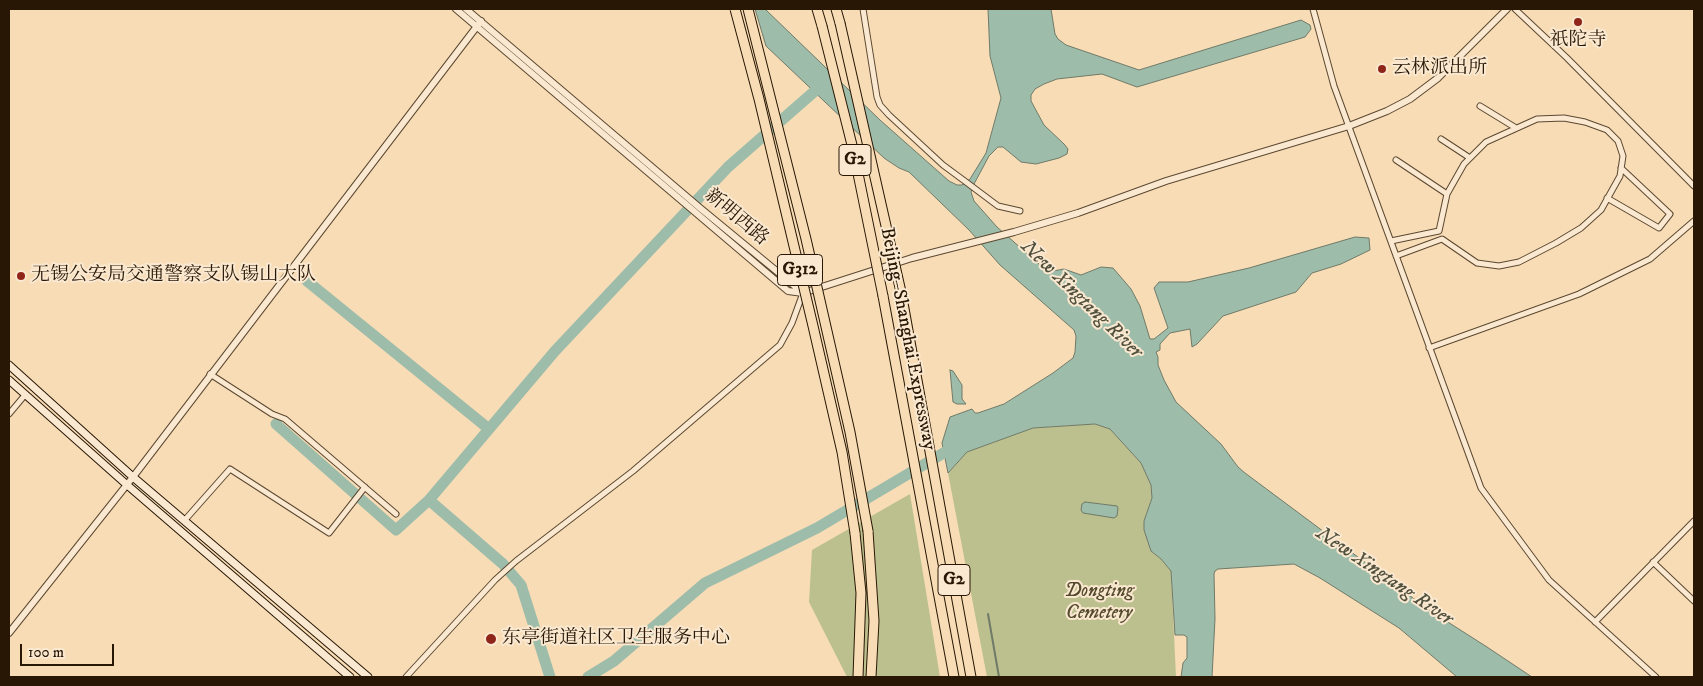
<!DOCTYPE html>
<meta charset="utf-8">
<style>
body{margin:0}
#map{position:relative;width:1703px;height:686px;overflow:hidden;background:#f7dcb6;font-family:"IM FELL DW Pica",serif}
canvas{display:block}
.frame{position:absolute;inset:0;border:10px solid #281704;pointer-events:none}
.scale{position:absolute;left:20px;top:644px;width:94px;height:22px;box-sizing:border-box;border:2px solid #281704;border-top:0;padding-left:6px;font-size:15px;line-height:18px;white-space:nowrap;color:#281704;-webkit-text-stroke:4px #fae8d0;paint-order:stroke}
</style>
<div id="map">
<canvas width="1703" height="686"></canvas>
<div class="frame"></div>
<div class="scale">100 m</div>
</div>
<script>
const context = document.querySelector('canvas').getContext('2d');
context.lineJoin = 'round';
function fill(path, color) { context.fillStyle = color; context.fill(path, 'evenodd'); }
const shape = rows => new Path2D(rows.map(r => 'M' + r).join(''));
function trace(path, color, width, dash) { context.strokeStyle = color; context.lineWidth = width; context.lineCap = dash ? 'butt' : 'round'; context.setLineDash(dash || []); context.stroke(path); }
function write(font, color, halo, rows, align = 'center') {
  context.font = font + ' "IM FELL DW Pica","Noto Serif SC",serif'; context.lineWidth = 4; context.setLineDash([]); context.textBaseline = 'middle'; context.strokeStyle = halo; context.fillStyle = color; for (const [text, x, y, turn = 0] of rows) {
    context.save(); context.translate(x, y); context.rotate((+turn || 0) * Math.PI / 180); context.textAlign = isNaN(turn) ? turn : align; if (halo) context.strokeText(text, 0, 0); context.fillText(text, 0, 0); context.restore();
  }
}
fill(shape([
 [1095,424,1110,429,1141,463,1151,485,1152,498,1144,521,1151,551,1161,559,1171,571,1176,677,987,677,948,473,967,452,1033,428],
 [910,494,940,677,847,677,809,602,812,550]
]), '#bcc08e');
const water = shape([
 [755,9,765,9,880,120,949,181,957,185,962,185,970,179,986,153,1001,98,990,56,988,9,1051,9,1055,34,1058,39,1066,45,1139,70,1301,20,1310,25,1311,29,1305,37,1137,87,1102,74,1057,79,1044,84,1035,89,1031,95,1031,101,1044,125,1064,144,1068,149,1067,154,1059,158,1036,164,1021,162,1003,147,998,147,989,156,974,184,971,192,974,201,997,227,1048,272,1064,269,1081,275,1101,267,1113,268,1131,289,1140,306,1150,339,1154,339,1168,328,1154,288,1159,282,1188,282,1249,268,1355,237,1369,238,1370,250,1341,264,1312,273,1296,292,1223,316,1197,344,1192,347,1190,329,1170,333,1160,344,1160,350,1156,352,1158,357,1158,365,1164,380,1176,402,1221,444,1238,467,1245,473,1429,610,1487,647,1532,677,1457,677,1399,628,1320,578,1294,564,1218,569,1215,571,1214,574,1215,619,1212,677,1181,677,1183,663,1187,658,1187,637,1184,635,1175,635,1171,571,1161,559,1151,551,1144,530,1144,521,1152,498,1151,485,1141,463,1110,429,1095,424,1033,428,967,452,948,473,942,443,950,417,972,409,975,413,978,413,1004,404,1053,373,1073,358,1075,352,1076,336,1074,330,1000,265,969,230,909,172,899,168,884,158,766,46,755,9],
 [950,370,953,371,962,385,962,399,966,404,957,404,953,402,950,370],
 [1085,502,1117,506,1118,508,1117,516,1114,518,1083,513,1081,510,1082,504,1085,502]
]);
fill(water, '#9ebcaa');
trace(water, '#6f7a68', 1);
trace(shape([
 [988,614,999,677]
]), '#6f7a68', 2);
trace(shape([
 [307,281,489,429],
 [276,424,396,530,429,500],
 [550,677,521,585,503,564,429,500,555,351,728,167,824,83],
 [588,677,614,661,705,583,817,528,957,445]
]), '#9ebcaa', 11);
const minor = shape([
 [863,9,877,97,880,105,889,115,943,165,966,182,998,206,1020,211],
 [1313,9,1334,86,1481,488,1549,580,1656,677],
 [1515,9,1567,58,1694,186],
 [1480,106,1516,128],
 [1441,139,1470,158],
 [1396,160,1447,194,1464,164,1486,142,1537,119,1564,118,1585,122,1607,130,1618,141,1623,156,1620,176,1601,210,1581,228,1556,243,1519,262,1499,266,1477,263,1442,239,1396,256],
 [1607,198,1659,228,1670,214,1621,168],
 [1391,241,1439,231,1447,194],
 [1429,348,1579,294,1650,259,1694,221],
 [210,374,272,414,285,419,396,514],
 [9,414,25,395],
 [184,521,230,469,329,533,365,487],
 [1653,562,1694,601],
 [1595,622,1694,521],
 [406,677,495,580,516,561,633,471,780,345,792,323,803,293]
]);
const tertiary = shape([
 [456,9,788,291,803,293,912,258,1014,232,1078,213,1166,181,1349,126,1387,111,1410,99,1438,78,1507,9],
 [466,9,700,208,802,292],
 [9,633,133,477,481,21]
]);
const secondary = shape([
 [9,365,133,477,368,677],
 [9,380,126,484,350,677]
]);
const trunk = shape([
 [868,531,874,621,871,677],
 [855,533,861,593,858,677]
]);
const motorway = shape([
 [817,9,822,26],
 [836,9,840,23],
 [901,292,971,677],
 [883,296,954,677]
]);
trace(minor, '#5c4830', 7);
trace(tertiary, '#5c4830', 8);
trace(secondary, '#281704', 9);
trace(trunk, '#281704', 11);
trace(motorway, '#281704', 11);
trace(minor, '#fae8d0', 5);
trace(tertiary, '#fae8d0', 6);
trace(secondary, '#fae8d0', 7);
trace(trunk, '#f7dcb6', 9);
trace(motorway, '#f7dcb6', 9);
const trunkBridge = shape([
 [735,9,759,99,813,326,842,452,855,533],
 [748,9,806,239,850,432,868,531]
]);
const motorwayBridge = shape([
 [840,23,901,292],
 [822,26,853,149,883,296]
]);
trace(trunkBridge, '#281704', 11, []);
trace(motorwayBridge, '#281704', 11, []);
trace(trunkBridge, '#f7dcb6', 9);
trace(motorwayBridge, '#f7dcb6', 9);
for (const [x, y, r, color] of [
 [1578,22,5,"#8f2418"],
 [1382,69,5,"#8f2418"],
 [21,276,5,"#8f2418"],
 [491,639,6,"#8f2418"]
]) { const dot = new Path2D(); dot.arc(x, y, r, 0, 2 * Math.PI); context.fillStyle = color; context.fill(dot); trace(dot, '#fae8d0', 2); }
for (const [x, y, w] of [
 [855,160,32],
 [800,270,45],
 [954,580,32]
]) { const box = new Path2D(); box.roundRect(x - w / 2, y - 15.5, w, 31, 4); context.fillStyle = '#fae8d0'; context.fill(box); trace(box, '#281704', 1); }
write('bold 18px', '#281704', null, [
 ["G2",855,160],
 ["G312",800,270],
 ["G2",954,580]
]);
write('19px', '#281704', '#fae8d0', [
 ["祇陀寺",1578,41,"center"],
 ["云林派出所",1392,69],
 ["无锡公安局交通警察支队锡山大队",31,276],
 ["东亭街道社区卫生服务中心",502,639]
], 'left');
write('19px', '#281704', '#fae8d0', [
 ["新明西路",736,218,40],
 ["Beijing–Shanghai Expressway",907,339,79]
]);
write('italic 19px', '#544a2d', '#fae8d0', [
 ["Dongting",1099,592],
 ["Cemetery",1099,614]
]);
write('italic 20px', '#51513e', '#fae8d0', [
 ["New Xingtang River",1081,300,44],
 ["New Xingtang River",1384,577,34]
]);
</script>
